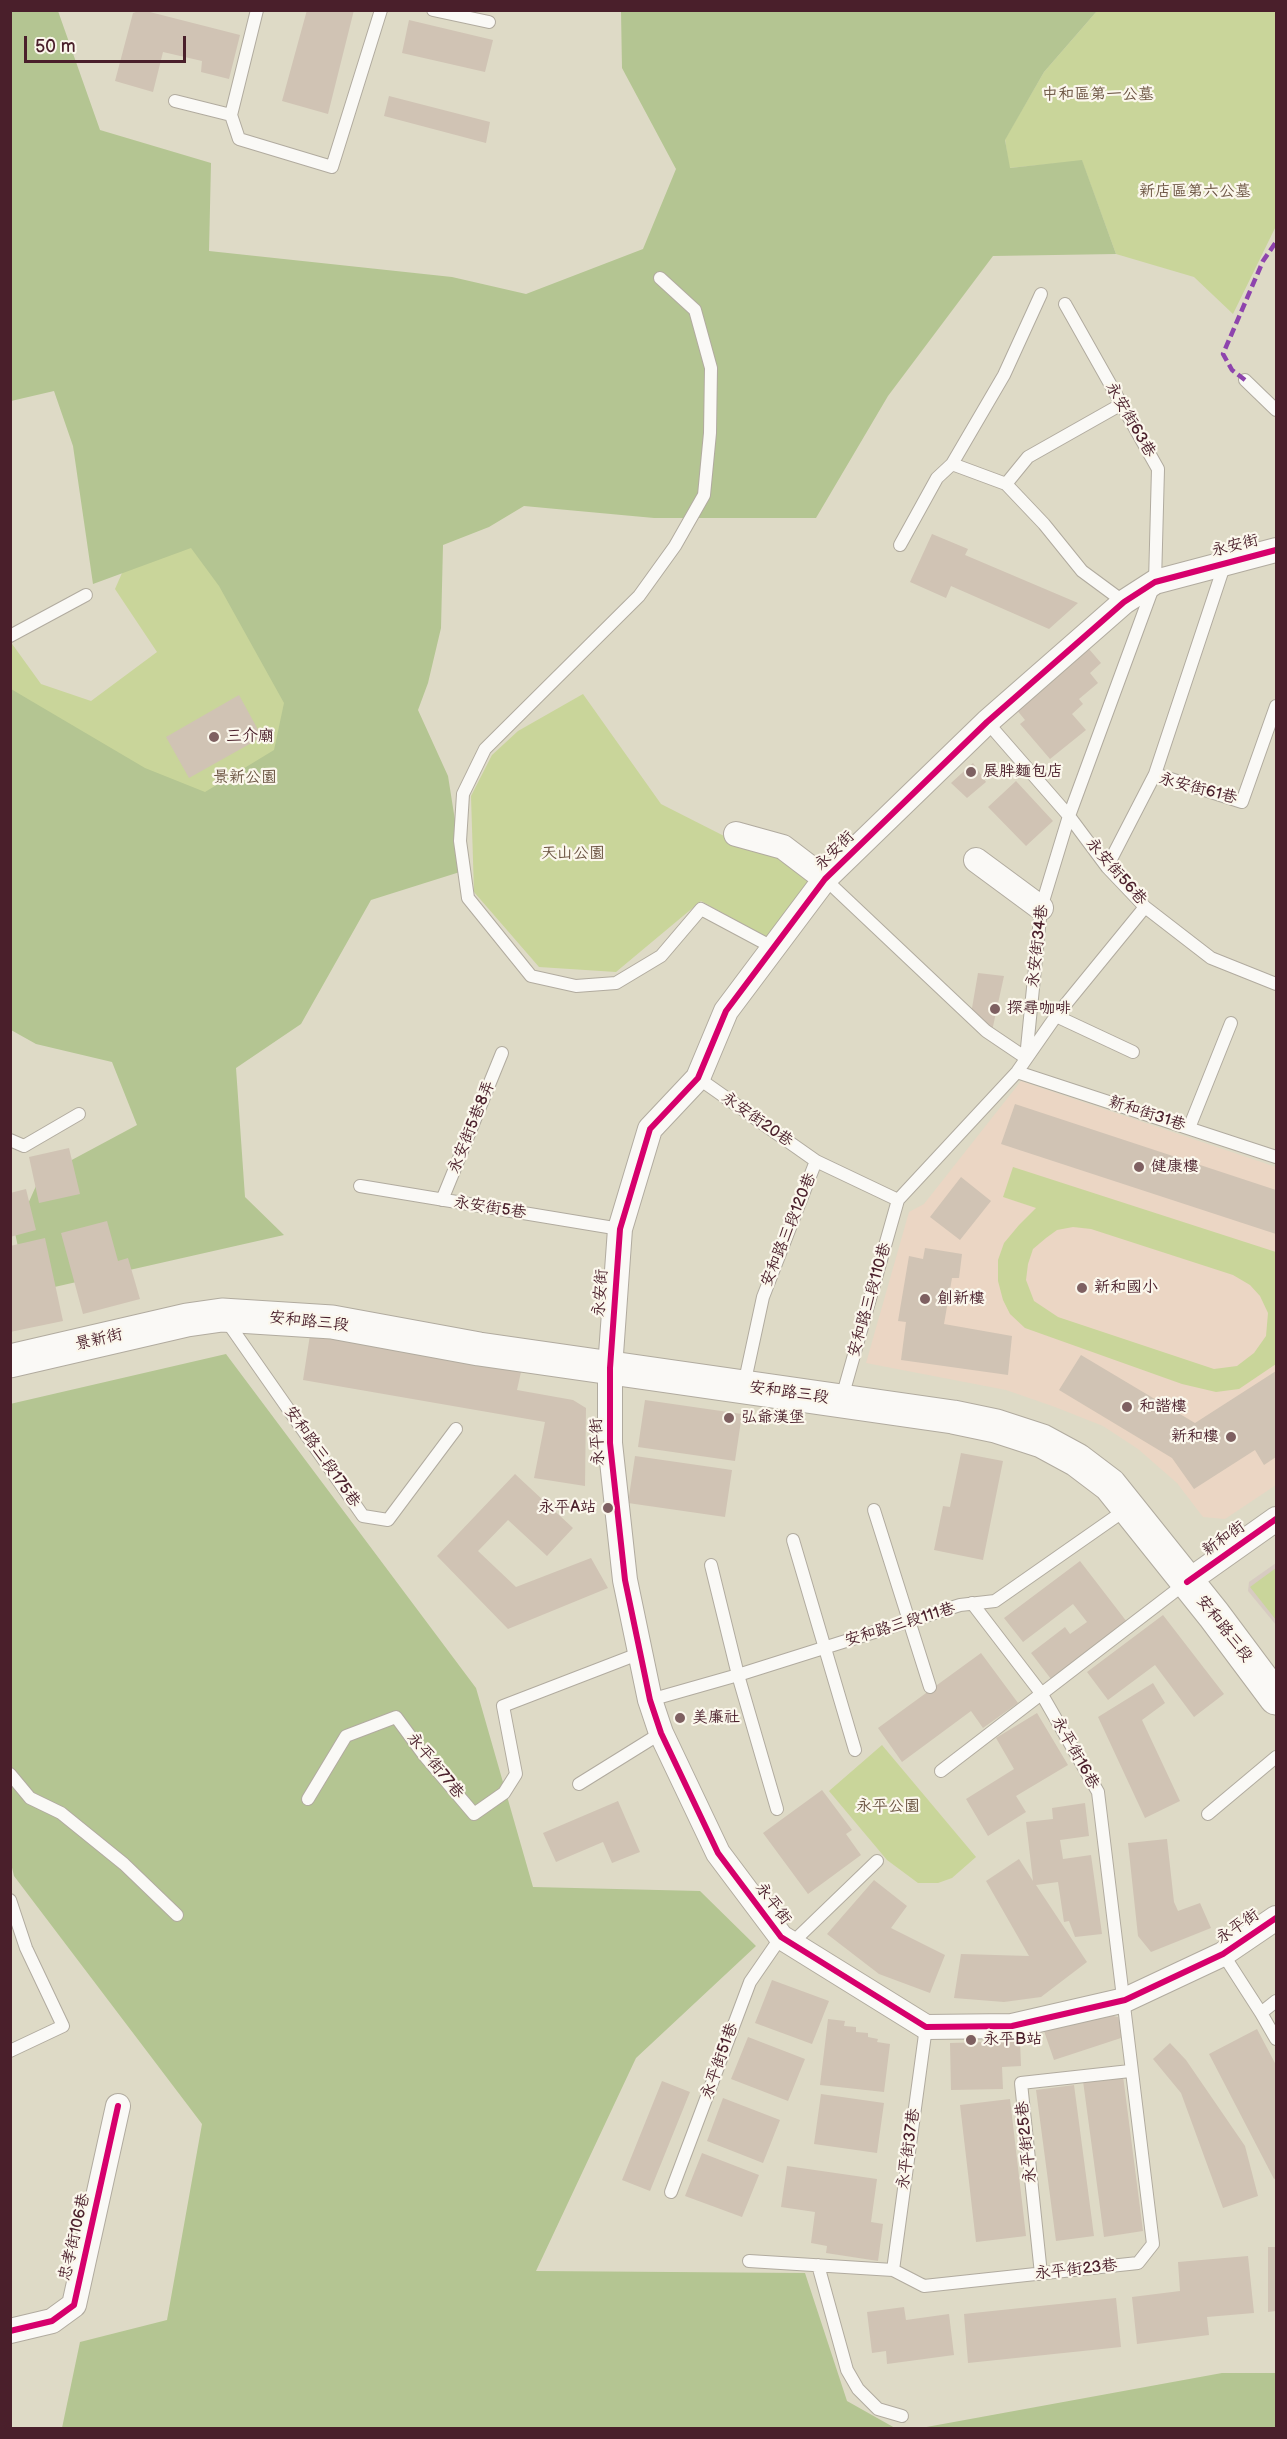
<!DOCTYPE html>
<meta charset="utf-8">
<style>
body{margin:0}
#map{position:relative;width:1287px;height:2439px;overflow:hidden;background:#dedac6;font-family:"Balsamiq Sans",sans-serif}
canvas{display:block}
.frame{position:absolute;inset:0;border:12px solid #4a1f2b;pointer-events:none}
.scale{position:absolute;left:24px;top:36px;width:162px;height:27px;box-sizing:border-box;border:3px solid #4a1f2b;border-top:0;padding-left:8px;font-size:18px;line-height:21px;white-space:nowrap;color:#4a1f2b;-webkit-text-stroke:4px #fbf7ec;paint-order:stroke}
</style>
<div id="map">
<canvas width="1287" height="2439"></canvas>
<div class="frame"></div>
<div class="scale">50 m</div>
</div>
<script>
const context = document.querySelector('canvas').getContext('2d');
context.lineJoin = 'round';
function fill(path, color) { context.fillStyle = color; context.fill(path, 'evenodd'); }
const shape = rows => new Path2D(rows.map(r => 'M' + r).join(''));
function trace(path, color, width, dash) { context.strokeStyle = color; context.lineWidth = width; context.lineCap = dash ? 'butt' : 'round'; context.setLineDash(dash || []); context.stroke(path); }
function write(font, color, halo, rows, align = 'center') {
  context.font = font + ' "Balsamiq Sans","LXGW WenKai TC",sans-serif'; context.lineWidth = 4.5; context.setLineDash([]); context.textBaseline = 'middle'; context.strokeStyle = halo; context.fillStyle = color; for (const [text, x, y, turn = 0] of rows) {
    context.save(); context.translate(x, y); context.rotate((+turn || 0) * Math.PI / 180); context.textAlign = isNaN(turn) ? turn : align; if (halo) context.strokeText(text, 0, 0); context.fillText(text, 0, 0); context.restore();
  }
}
fill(shape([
 [1021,1081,1276,1167,1276,1485,1225,1519,1203,1517,1177,1483,1138,1449,1103,1426,1055,1407,1006,1390,866,1363,909,1212,924,1204]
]), '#ebd6c4');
fill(shape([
 [1276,1563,1276,1625,1248,1591,1249,1582]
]), '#d7cbc1');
fill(shape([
 [1097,11,1276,11,1276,226,1233,314,1194,277,1116,254,1082,161,1009,168,1005,139,1044,72],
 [417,530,386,713,11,893,10,641,41,684,91,701,157,652,115,589,129,557,161,533],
 [583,694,661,804,732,840,770,844,814,884,770,939,701,901,616,972,539,967,474,892,471,796,492,755,518,731],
 [1013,1167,1276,1252,1276,1364,1239,1389,1216,1392,1182,1384,1025,1328,1010,1314,1003,1300,998,1281,998,1260,1004,1243,1019,1225,1036,1208,1003,1197],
 [1073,1227,1091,1229,1233,1275,1250,1285,1260,1296,1268,1313,1266,1336,1254,1353,1237,1366,1214,1369,1058,1317,1034,1301,1026,1280,1028,1264,1033,1249,1046,1238,1057,1230],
 [1276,1568,1276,1620,1250,1587],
 [882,1745,976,1857,952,1878,938,1883,918,1883,887,1860,829,1791]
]), '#c9d59a');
fill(shape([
 [11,11,58,11,100,130,211,163,209,251,452,277,526,294,643,249,676,169,622,68,621,11,1097,11,1044,72,1005,140,1010,168,1082,160,1116,254,993,256,888,396,816,518,654,518,524,506,489,527,443,545,441,628,428,683,418,710,448,776,463,871,371,900,301,1024,236,1068,245,1197,284,1235,28,1293,15,1233,40,1177,137,1125,112,1062,36,1044,11,1030,11,689,145,768,205,792,274,750,284,703,219,586,191,548,93,584,73,446,54,391,11,401],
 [226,1354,476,1688,533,1887,700,1891,756,1946,636,2058,536,2271,805,2273,847,2401,895,2428,62,2428,80,2342,167,2320,202,2124,14,1876,10,1859,10,1404],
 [1222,2373,1276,2373,1276,2428,921,2428]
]), '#b4c592');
fill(shape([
 [142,10,240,35,229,79,201,72,202,61,163,52,153,92,115,81,133,13],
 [307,10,354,10,328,114,282,101],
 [409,20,493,40,485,72,402,53],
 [389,96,490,122,486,143,384,116],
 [932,534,968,549,965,555,1078,603,1049,629,951,586,946,598,910,582],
 [1089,649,1101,663,1090,673,1098,683,1079,699,1083,704,1072,714,1086,730,1050,759,1020,724,1025,720,1016,709],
 [239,695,262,737,189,778,166,737],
 [973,763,986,782,967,798,951,783],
 [1016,781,1053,821,1026,846,988,807],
 [978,973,1004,976,992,1031,971,1014],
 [1015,1104,1276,1190,1276,1234,1001,1144],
 [69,1148,80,1194,39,1203,29,1157],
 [961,1177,991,1201,960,1240,930,1217],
 [26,1189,36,1230,10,1237,10,1193],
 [107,1221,118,1261,128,1258,140,1299,83,1314,61,1233],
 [45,1238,63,1321,10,1332,10,1246],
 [925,1248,962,1254,959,1278,952,1278,944,1324,1012,1336,1008,1375,901,1360,906,1322,898,1321,909,1256,923,1259],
 [310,1335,521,1372,517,1390,573,1400,586,1408,585,1486,534,1478,545,1422,303,1380],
 [1081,1355,1195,1423,1276,1371,1276,1457,1264,1465,1255,1450,1194,1489,1172,1458,1059,1390],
 [645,1400,742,1414,735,1461,638,1447],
 [961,1453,1003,1461,983,1560,934,1550,943,1506,950,1507],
 [635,1456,732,1470,725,1517,628,1503],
 [515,1474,573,1528,547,1556,508,1520,478,1551,516,1587,591,1558,608,1588,508,1629,437,1556],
 [1080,1561,1127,1622,1051,1679,1031,1653,1065,1627,1070,1634,1087,1622,1073,1604,1023,1642,1004,1618],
 [1163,1615,1224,1694,1194,1717,1155,1665,1108,1700,1087,1672],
 [981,1653,1018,1703,983,1728,971,1711,902,1762,878,1728],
 [1153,1683,1165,1703,1142,1720,1180,1801,1145,1818,1098,1717],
 [1037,1713,1068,1765,1016,1796,1026,1812,988,1836,966,1799,1014,1769,996,1738],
 [822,1790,852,1830,846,1834,861,1855,808,1894,763,1833],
 [618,1801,640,1852,612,1863,603,1842,556,1862,543,1833],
 [1085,1803,1089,1836,1060,1840,1063,1859,1091,1855,1102,1934,1075,1937,1069,1921,1064,1922,1058,1882,1036,1885,1087,1962,1041,1997,1004,2002,954,1998,961,1954,1029,1956,986,1881,1019,1859,1033,1881,1026,1822,1053,1819,1052,1808],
 [1167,1839,1174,1902,1178,1911,1200,1903,1211,1928,1151,1952,1138,1936,1128,1843],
 [874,1880,907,1906,891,1928,945,1955,930,1993,879,1974,827,1934],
 [772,1980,829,2001,812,2044,755,2023],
 [1100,2013,1118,2017,1124,2037,1054,2060,1044,2031],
 [828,2019,845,2021,844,2026,856,2027,856,2032,868,2033,868,2037,878,2039,877,2042,890,2044,884,2092,820,2085],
 [1257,2029,1276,2065,1276,2178,1274,2179,1209,2054],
 [748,2037,805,2059,788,2101,731,2079],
 [1020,2041,1021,2066,1002,2067,1003,2089,951,2090,950,2043],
 [1170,2043,1186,2060,1245,2146,1258,2196,1223,2208,1181,2093,1153,2059],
 [1123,2076,1143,2231,1104,2237,1083,2081],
 [662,2081,690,2092,650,2191,622,2180],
 [1074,2085,1094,2236,1056,2241,1036,2090],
 [821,2094,884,2103,877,2153,814,2144],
 [723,2098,780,2120,763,2163,707,2141],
 [1010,2099,1026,2236,976,2242,960,2105],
 [702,2153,759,2175,742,2217,685,2196],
 [787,2166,877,2179,871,2222,883,2224,878,2261,826,2253,827,2246,811,2243,815,2212,781,2207],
 [1268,2247,1276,2247,1276,2311,1268,2312],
 [1248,2256,1254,2313,1207,2317,1209,2335,1137,2344,1132,2297,1180,2291,1178,2262],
 [1116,2298,1121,2347,968,2363,964,2314],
 [904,2307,906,2320,949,2314,954,2355,887,2364,886,2351,872,2353,867,2312]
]), '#d0c3b4');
const lane = shape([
 [257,10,231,115,239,139,332,167,381,10],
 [433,10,489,22],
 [175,101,231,115],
 [660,278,695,310,711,368,710,433,704,495,675,546,639,596,485,749,463,794,460,841,468,898,531,976,576,986,616,983,661,956,701,909,774,948],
 [1245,380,1276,410],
 [952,464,1006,484,1044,524,1082,571,1124,602],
 [1006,484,1028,457,1120,405],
 [900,545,937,478,952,464,1004,375,1041,294],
 [10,636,86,595],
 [987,722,1069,816,1107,867,1145,907,1211,958,1276,984],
 [1155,774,1225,563],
 [1107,867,1155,774,1242,802,1276,706],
 [825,879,986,1031,1026,1058],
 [1056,1016,1133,1052],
 [1026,1058,1041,908,1069,816,1155,582,1158,469,1065,304],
 [1017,1072,1276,1157],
 [698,1078,816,1161,898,1200],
 [1189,1128,1231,1023],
 [10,1140,24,1146,79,1114],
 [360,1186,620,1229],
 [442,1200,502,1053],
 [226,1320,363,1516,388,1520,456,1429],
 [744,1385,763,1297,816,1161],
 [841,1401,898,1200,1017,1072,1056,1016,1145,907],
 [874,1510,930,1687],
 [793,1540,855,1750],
 [711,1565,738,1675,777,1809],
 [650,1700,738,1675,960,1605,995,1601,1128,1508],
 [941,1771,1187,1582],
 [10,1774,30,1798,61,1813,124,1864,177,1915],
 [579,1784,661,1733],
 [308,1799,346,1736,396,1717,424,1755,474,1814,504,1793,516,1774,503,1706,638,1654],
 [1208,1814,1276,1757],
 [10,1900,26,1948,63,2026,10,2051],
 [793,1942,877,1861],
 [1223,1954,1261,2013],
 [1276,2001,1261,2013,1276,2039],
 [671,2192,750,1982,781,1937],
 [749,2261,893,2270,924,2286,1138,2263,1153,2244,1098,1792,1041,1693,972,1603],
 [818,2265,847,2370,858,2389,878,2409,902,2416],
 [893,2270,926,2027],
 [1041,2274,1021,2083,1130,2071]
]);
const street = shape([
 [1276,550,1155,582,1124,602,987,722,825,879,726,1011,698,1078,650,1129,620,1229,610,1368,610,1443,625,1580,650,1700,661,1733,718,1853,781,1937,926,2027,1012,2026,1125,2000,1223,1954,1276,1918],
 [736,834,783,847,825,879],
 [976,860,1041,908],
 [1187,1582,1276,1519],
 [10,2331,52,2321,74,2305,118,2106]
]);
const secondary = shape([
 [10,1361,187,1320,222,1315,332,1322,479,1349,953,1417,996,1426,1042,1441,1077,1460,1110,1485,1214,1615,1276,1698]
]);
trace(lane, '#b1ab9f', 14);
trace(street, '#b1ab9f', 26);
trace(secondary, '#b1ab9f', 35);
trace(lane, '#faf9f6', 12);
trace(street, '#faf9f6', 24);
trace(secondary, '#faf9f6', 33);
trace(shape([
 [1245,380,1232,370,1223,354,1263,261,1276,242]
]), '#8e44ad', 4.5, [9, 4.5]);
trace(shape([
 [1276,550,1155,582,1124,602,987,722,825,879,726,1011,698,1078,650,1129,620,1229,610,1368,610,1443,625,1580,650,1700,661,1733,718,1853,781,1937,926,2027,1012,2026,1125,2000,1223,1954,1276,1918],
 [1187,1582,1276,1519],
 [10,2331,52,2321,74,2305,118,2106]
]), '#d6006c', 6);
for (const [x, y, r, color] of [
 [214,737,6,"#7e6061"],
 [971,772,6,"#7e6061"],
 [995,1009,6,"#7e6061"],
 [1139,1167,6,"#7e6061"],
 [1082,1288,6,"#7e6061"],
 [925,1299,6,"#7e6061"],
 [1127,1407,6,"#7e6061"],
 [729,1418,6,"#7e6061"],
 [1231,1437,6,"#7e6061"],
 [608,1508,6,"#7e6061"],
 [680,1718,6,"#7e6061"],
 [971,2040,6,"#7e6061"]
]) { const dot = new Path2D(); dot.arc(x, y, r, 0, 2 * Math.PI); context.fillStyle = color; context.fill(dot); trace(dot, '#fbf7ec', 2); }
write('16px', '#6b5442', '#fbf7ec', [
 ["中和區第一公墓",1098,95],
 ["新店區第六公墓",1195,192],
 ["景新公園",245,778],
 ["天山公園",573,854],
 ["永平公園",888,1807]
]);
write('16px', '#4a1f2b', '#fbf7ec', [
 ["永安街63巷",1130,420,60],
 ["永安街",1235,546,-14],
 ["永安街61巷",1198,789,15],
 ["永安街",835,851,-45],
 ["永安街56巷",1116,872,49],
 ["永安街34巷",1038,946,-83],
 ["新和街31巷",1147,1114,18],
 ["永安街20巷",757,1120,35],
 ["永安街5巷8弄",472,1127,-68],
 ["永安街5巷",490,1208,9],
 ["安和路三段120巷",789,1230,-68],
 ["永安街",601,1293,-86],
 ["安和路三段110巷",870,1300,-74],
 ["安和路三段",309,1322,6],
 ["景新街",99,1340,-13],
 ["安和路三段",789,1393,8],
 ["永平街",598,1442,-93],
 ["安和路三段175巷",322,1457,55],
 ["新和街",1224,1539,-35],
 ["安和路三段111巷",900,1625,-17],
 ["安和路三段",1224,1629,52],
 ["永平街16巷",1075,1753,61],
 ["永平街77巷",435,1766,51],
 ["永平街",773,1904,53],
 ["永平街",1238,1927,-34],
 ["永平街51巷",720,2061,-70],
 ["永平街25巷",1027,2142,-96],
 ["永平街37巷",909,2149,-82],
 ["忠孝街106巷",75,2237,-77],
 ["永平街23巷",1076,2270,-6]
]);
write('16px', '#4a1f2b', '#fbf7ec', [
 ["三介廟",226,737],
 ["展胖麵包店",983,772],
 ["探尋咖啡",1007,1009],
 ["健康樓",1151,1167],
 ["新和國小",1094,1288],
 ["創新樓",937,1299],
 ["和諧樓",1139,1407],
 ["弘爺漢堡",741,1418],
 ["新和樓",1219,1437,"right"],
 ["永平A站",596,1508,"right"],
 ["美廉社",692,1718],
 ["永平B站",983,2040]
], 'left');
</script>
